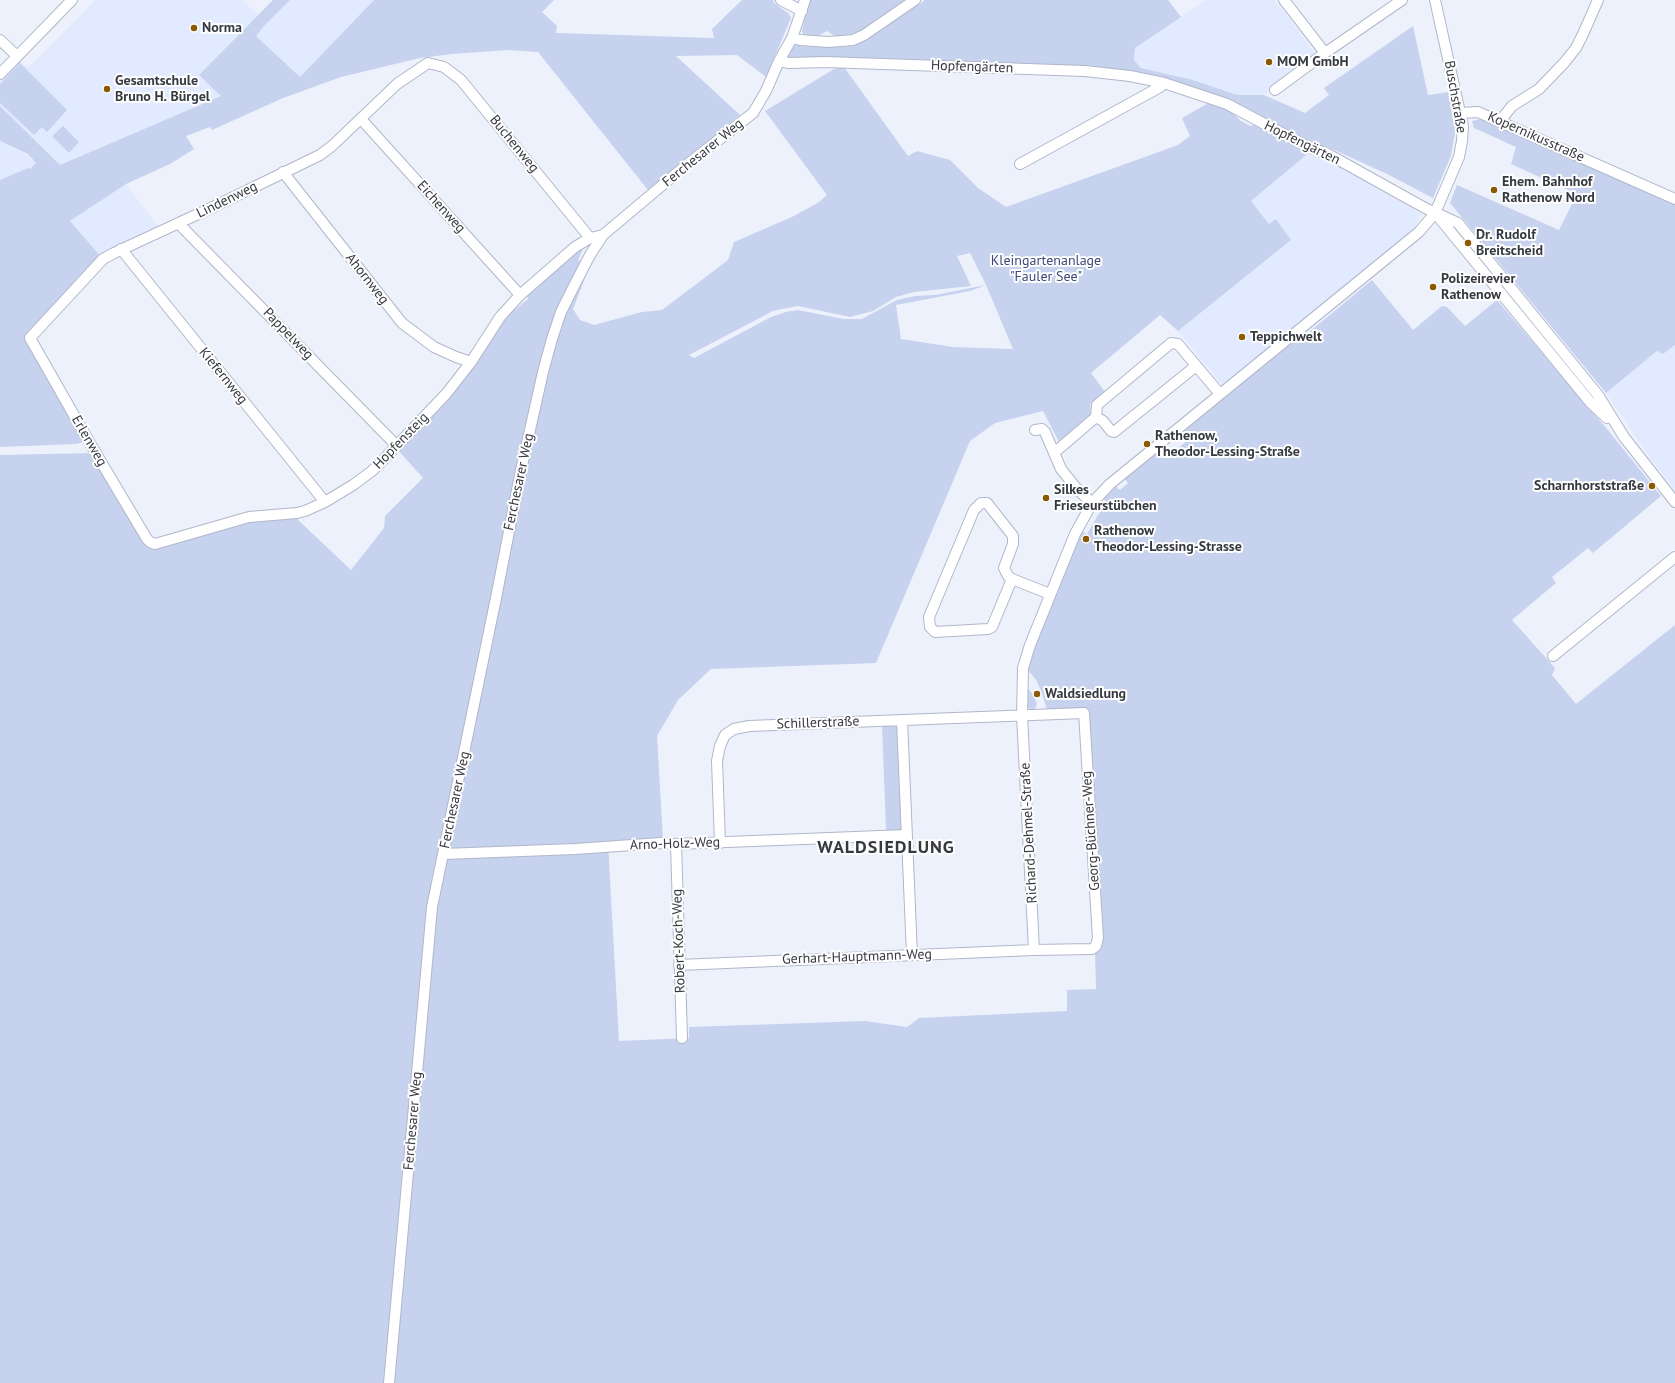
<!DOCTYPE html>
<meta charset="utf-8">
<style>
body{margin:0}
canvas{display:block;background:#ecf1fc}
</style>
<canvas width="1675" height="1383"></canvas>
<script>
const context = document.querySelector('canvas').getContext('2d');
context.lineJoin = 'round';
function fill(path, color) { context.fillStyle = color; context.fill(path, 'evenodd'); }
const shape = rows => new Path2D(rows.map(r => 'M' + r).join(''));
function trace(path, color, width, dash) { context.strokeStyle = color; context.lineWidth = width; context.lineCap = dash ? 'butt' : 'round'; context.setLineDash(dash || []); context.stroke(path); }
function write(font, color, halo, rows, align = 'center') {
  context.font = font + ' "PT Sans",sans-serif'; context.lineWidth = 4; context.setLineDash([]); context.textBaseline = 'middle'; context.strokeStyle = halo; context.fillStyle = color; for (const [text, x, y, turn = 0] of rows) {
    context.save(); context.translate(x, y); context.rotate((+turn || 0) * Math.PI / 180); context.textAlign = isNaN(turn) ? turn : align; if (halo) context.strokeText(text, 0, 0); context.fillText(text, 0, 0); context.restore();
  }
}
fill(shape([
 [95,0,242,0,258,15,199,74,221,96,60,165,0,106,0,82,20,61,28,68],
 [290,0,374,0,300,77,256,36,264,26],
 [1205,0,1275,0,1317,56,1264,95,1237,95,1193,80,1141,68,1134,60,1135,48],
 [0,141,28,155,36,163,30,169,0,180],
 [1311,151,1340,166,1421,214,1414,230,1223,386,1178,331,1291,240,1276,219,1269,224,1251,201],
 [126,184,160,229,102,258,70,221],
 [1675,345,1675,490,1649,457,1606,393,1657,351,1663,354]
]), '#e2eaff');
fill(shape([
 [273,0,290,0,264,26,256,36,300,77,374,0,554,0,542,12,557,26,556,33,714,38,712,29,742,0,774,0,773,2,789,14,791,18,766,77,737,55,676,56,740,115,648,190,538,52,508,50,452,54,420,58,341,77,283,98,212,130,210,127,186,136,194,149,170,164,126,184,70,221,102,258,31,333,84,440,83,442,76,444,0,447,0,180,28,168,30,169,36,163,28,154,0,141,0,106,60,165,221,96,199,75],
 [809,0,908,0,858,34,851,37,836,37,827,31,816,37,804,36,802,31],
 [925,0,1168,0,1181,17,1135,48,1134,60,1141,68,1193,80,1237,95,1264,95,1305,113,1329,95,1324,88,1413,26,1428,95,1449,92,1456,126,1451,156,1433,198,1387,174,1328,147,1309,145,1230,102,1132,75,785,59,790,49,799,43,845,47,870,38],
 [20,63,67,110,47,132,42,127,34,135,0,103,0,84],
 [844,67,908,156,917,151,950,160,978,188,1006,207,1178,145,1190,136,1182,118,1212,101,1227,107,1241,121,1250,126,1257,124,1311,151,1251,201,1269,224,1276,219,1291,240,1178,331,1160,315,1091,373,1105,392,1090,404,1091,417,1060,444,1043,411,995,423,970,441,876,663,711,669,678,700,657,736,663,840,608,843,619,1041,689,1038,689,1027,865,1021,907,1027,919,1018,1067,1011,1067,990,1096,989,1095,954,1102,940,1095,797,1088,715,1047,711,1042,693,1036,680,1028,670,1033,649,1081,531,1087,534,1098,515,1107,503,1103,498,1115,486,1120,490,1128,483,1124,478,1158,449,1167,457,1188,440,1184,431,1293,342,1297,342,1372,280,1413,330,1442,306,1447,307,1465,326,1497,300,1607,429,1661,496,1593,553,1588,548,1552,577,1556,583,1512,620,1555,668,1552,675,1576,704,1675,625,1675,1383,0,1383,0,455,93,453,146,545,150,548,154,549,247,521,295,517,351,570,384,528,385,516,423,478,398,450,503,319,528,299,527,295,585,244,578,261,593,257,573,309,580,320,594,325,642,312,662,310,728,260,734,242,794,216,819,202,827,195,765,111,834,69],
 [970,253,986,285,935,295,915,296,897,300,862,319,844,319,798,310,786,312,771,317,694,358,689,355,773,311,782,309,798,306,850,317,873,311,896,297,914,292,971,286,957,256],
 [986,285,1013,349,953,347,901,339,896,305,970,291],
 [1481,119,1675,205,1675,345,1663,354,1657,351,1606,393,1450,203,1457,185,1559,230,1577,194,1511,164,1516,147,1474,128,1472,121],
 [63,126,79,142,69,153,52,136],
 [1027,688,1032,693,1037,704,1034,711,1027,707],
 [882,726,898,726,902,830,886,830]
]), '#c7d2ef');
const minor = shape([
 [781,0,802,11],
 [1284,0,1325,53],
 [792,38,800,40,829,42,853,40,864,35,915,0],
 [0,40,17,56],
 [779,61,789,63,825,62,1085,71,1130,76,1164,83,1227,104,1306,146,1328,154,1425,208,1458,223,1598,395,1624,437,1675,502],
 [0,74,72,0],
 [1275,90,1325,53,1402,0],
 [1461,113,1478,112,1675,199],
 [361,119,520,295],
 [1500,121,1512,106,1539,89,1564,63,1576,48,1583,34,1598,0],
 [1020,164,1160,87,1164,83],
 [283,172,402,323,434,347,456,357,471,362],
 [1436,214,1590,402,1607,418],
 [178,223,397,446],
 [590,238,461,80,444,67,428,63,397,84,332,146,320,155,211,208,114,253,103,259,30,338,91,445,147,539,150,542,155,544,249,517,297,513,305,511,325,502,353,485,372,471,385,458,446,394,471,362,500,317,520,295,575,247,590,238,603,235],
 [121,249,325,502],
 [1096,417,1103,421,1111,431,1114,432,1196,366],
 [1035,430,1042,429,1045,432,1061,469,1077,489,1092,503],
 [1054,453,1096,417,1097,405,1171,343,1178,344,1220,394],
 [1012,579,992,627,988,629,935,632,930,627,929,617,974,510,981,503,987,503,1013,536,1013,544,1004,568,1008,576,1012,579,1050,594],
 [1553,656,1675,557],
 [902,720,912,955],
 [676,844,682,1038],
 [444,854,575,849,661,843,676,844,906,835],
 [1034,950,1022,716,1023,668,1030,645,1075,534,1092,503,1110,484,1419,232,1435,213,1459,157,1462,141,1463,126,1435,0],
 [679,965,1034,950,1092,949,1096,946,1098,938,1084,713,749,726,734,729,725,735,720,746,717,761,720,843],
 [389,1383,432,907,496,598,521,470,543,372,552,339,561,312,575,284,590,255,603,235,684,167,753,113,766,91,779,61,792,38,805,0]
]);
trace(minor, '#b1b7ca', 12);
trace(minor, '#fff', 10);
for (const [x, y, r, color] of [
 [194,28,4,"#8a5901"],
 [1269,62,4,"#8a5901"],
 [107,89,4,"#8a5901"],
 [1494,190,4,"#8a5901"],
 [1468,243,4,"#8a5901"],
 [1433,287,4,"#8a5901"],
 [1242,337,4,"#8a5901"],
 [1147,444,4,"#8a5901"],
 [1652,486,4,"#8a5901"],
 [1046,498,4,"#8a5901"],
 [1086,539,4,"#8a5901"],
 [1037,694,4,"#8a5901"]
]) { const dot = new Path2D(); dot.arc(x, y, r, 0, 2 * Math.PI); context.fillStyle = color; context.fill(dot); trace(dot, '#fefefe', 1.5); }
write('bold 14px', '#363940', '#fefefe', [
 ["Norma",202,28],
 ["MOM GmbH",1277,62],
 ["Gesamtschule",115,81],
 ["Bruno H. Bürgel",115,97],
 ["Ehem. Bahnhof",1502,182],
 ["Rathenow Nord",1502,198],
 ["Dr. Rudolf",1476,235],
 ["Breitscheid",1476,251],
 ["Polizeirevier",1441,279],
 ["Rathenow",1441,295],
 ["Teppichwelt",1250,337],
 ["Rathenow,",1155,436],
 ["Theodor-Lessing-Straße",1155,452],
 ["Scharnhorststraße",1644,486,"right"],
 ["Silkes",1054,490],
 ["Frieseurstübchen",1054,506],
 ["Rathenow",1094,531],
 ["Theodor-Lessing-Strasse",1094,547],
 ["Waldsiedlung",1045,694]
], 'left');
write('14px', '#363940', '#fefefe', [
 ["Hopfengärten",972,67,2],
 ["Buschstraße",1455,97,80],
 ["Kopernikusstraße",1536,137,24],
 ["Hopfengärten",1302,143,26],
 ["Buchenweg",514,144,51],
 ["Ferchesarer Weg",703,153,-39],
 ["Lindenweg",227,200,-26],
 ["Eichenweg",441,207,48],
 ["Ahornweg",367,279,52],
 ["Pappelweg",288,334,46],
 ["Kiefernweg",223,376,51],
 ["Erlenweg",89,441,60],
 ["Hopfensteig",401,441,-46],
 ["Ferchesarer Weg",519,482,-78],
 ["Schillerstraße",818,723,-2],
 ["Ferchesarer Weg",455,800,-78],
 ["Georg-Büchner-Weg",1091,831,-94],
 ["Richard-Dehmel-Straße",1029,833,-93],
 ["Arno-Holz-Weg",675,844,-2],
 ["Robert-Koch-Weg",679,941,-92],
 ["Gerhart-Hauptmann-Weg",857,957,-2],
 ["Ferchesarer Weg",413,1121,-85]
]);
write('14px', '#3d4c7d', '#fefefe', [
 ["Kleingartenanlage",1046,261],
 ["\"Fauler See\"",1046,277]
]);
context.letterSpacing = '1px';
write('bold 18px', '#363940', '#fefefe', [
 ["WALDSIEDLUNG",886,848]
]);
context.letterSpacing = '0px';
</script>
